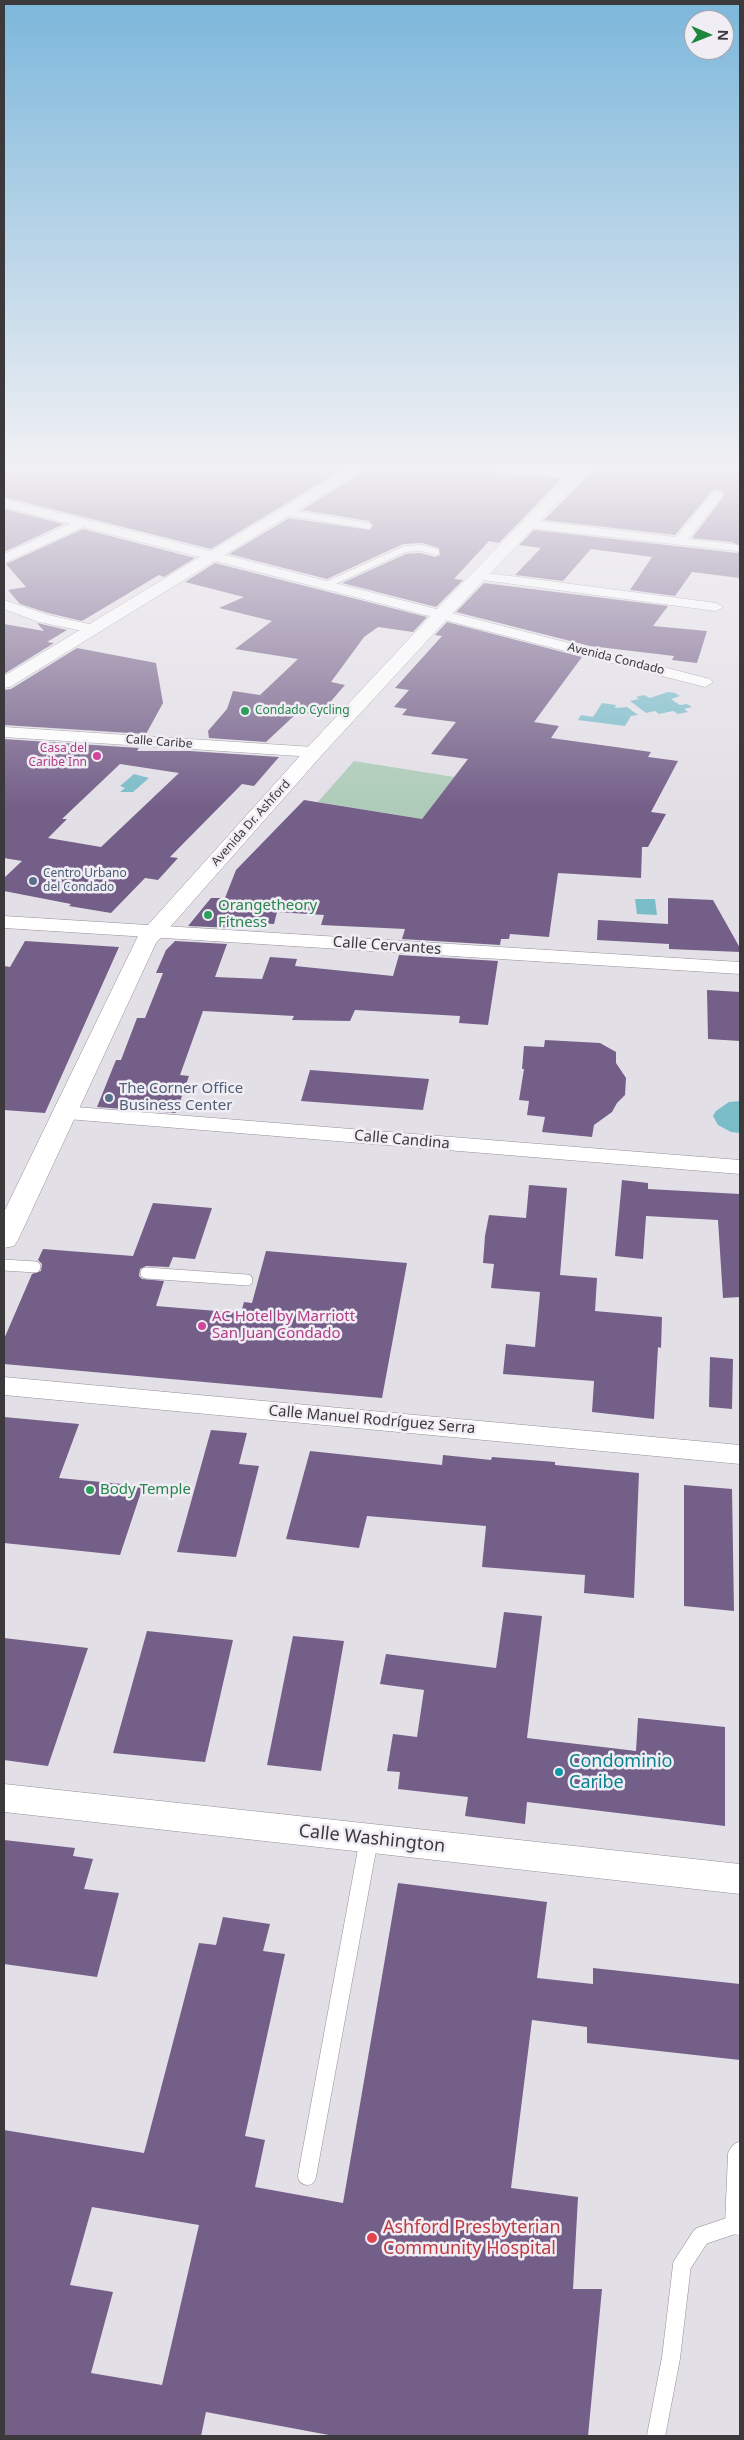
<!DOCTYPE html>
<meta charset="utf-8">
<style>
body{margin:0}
#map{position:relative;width:744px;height:2440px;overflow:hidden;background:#e3dfe7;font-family:"Noto Sans",sans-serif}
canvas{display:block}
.frame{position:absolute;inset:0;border:5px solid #3b393c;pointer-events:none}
.north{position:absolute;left:684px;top:10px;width:50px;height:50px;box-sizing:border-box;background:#f0edf4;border:1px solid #a8a5aa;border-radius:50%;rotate:91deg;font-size:14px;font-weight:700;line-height:20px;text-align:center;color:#3b393c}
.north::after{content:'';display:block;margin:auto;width:18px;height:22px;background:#1b863c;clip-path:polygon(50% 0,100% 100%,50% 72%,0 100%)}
</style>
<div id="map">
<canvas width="744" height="2440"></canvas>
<div class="frame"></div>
<div class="north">N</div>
</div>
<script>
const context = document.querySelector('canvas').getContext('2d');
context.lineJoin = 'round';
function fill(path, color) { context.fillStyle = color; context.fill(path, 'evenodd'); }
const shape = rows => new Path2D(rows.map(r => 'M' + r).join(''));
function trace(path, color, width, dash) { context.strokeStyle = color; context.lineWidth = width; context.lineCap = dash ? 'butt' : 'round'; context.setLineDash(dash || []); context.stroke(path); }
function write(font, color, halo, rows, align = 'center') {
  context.font = font + ' "Noto Sans",sans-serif'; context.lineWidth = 5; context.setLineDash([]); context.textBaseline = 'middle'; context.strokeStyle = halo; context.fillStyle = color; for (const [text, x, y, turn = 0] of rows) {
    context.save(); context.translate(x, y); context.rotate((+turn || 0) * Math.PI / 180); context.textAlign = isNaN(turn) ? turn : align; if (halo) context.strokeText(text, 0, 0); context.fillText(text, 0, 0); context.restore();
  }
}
fill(shape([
 [354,761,454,777,422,819,318,802]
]), '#adcbb8');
fill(shape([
 [668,692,675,693,680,696,671,699,680,705,687,704,692,707,684,709,688,712,678,714,673,711,659,714,655,711,646,713,630,701,639,699,636,697,644,695,650,698],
 [602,703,616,705,615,708,627,707,638,715,631,716,625,726,578,720,581,715,593,717],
 [134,774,149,778,133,792,120,792,125,788,120,786],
 [635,899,655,899,657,915,637,914],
 [740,1101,740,1133,731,1132,718,1125,713,1116,716,1111,729,1102]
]), '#7abcc8');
fill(shape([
 [4,466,348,466,211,549,4,497],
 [371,466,484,466,480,470,562,478,499,543,489,541,454,579,463,580,436,607,342,583,406,554,420,553,435,557,440,555,439,548,422,543,403,544,327,579,229,554,289,518,370,530,373,526,369,521,302,510],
 [598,466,740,466,740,546,732,542,692,538,724,496,724,493,717,489,712,491,675,535,544,520],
 [4,509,64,524,4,552],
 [83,529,195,558,164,577,159,575,82,621,48,613,20,604,8,590,26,587,6,564],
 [534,530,737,553,740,550,740,578,692,572,675,596,630,590,652,557,591,549,563,581,515,575,541,548,519,545],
 [215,563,427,617,413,632,378,627,364,637,331,682,345,685,319,715,298,712,266,742,209,738,208,731,227,709,233,691,260,695,298,659,235,649,272,621,219,608,244,597,185,582],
 [484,583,668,606,653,626,707,631,697,663,672,660,674,656,590,646,456,612],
 [447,622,582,657,534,722,559,726,551,738,651,752,648,757,678,761,651,812,666,814,648,847,642,847,641,878,558,873,549,937,510,934,509,939,501,939,500,945,402,939,405,929,321,925,324,915,277,912,274,924,236,922,233,928,188,926,211,898,225,898,236,870,304,800,422,819,468,759,431,754,456,722,402,715,407,709,394,707,409,690,395,688,442,636,435,635],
 [37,623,67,630,47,642,54,643,4,674,4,624,44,631],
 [77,648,156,663,163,703,146,734,4,725,4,690,11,689],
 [4,739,139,748,137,751,190,751,279,757,254,786,242,784,170,857,178,858,158,880,145,878,111,913,69,906,71,904,4,891,4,878,22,861,4,858],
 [120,764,179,773,101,847,48,838,67,819,62,819],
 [668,898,713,900,740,948,740,952,669,949,669,944,597,940,598,920,668,924],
 [25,941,119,947,45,1113,4,1110,4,966,10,967],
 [175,941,227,944,215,977,262,979,270,957,297,959,295,966,393,976,399,955,498,961,488,1025,459,1023,460,1016,355,1010,350,1021,292,1020,294,1016,203,1011,180,1075,189,1076,176,1113,97,1107,116,1060,121,1060,137,1018,145,1018,163,973,156,973,166,950],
 [707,990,740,992,740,1041,708,1039],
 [545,1040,600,1043,616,1052,616,1063,626,1078,625,1095,617,1103,612,1112,594,1125,592,1137,542,1132,545,1117,527,1115,529,1101,519,1100,524,1069,522,1069,524,1046,544,1047],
 [310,1070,429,1079,423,1110,301,1101],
 [622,1180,648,1183,648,1189,740,1194,740,1297,723,1298,718,1220,646,1216,643,1259,615,1256],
 [529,1185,567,1188,560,1275,597,1278,595,1311,662,1317,661,1348,658,1347,654,1419,592,1412,594,1381,503,1374,506,1344,535,1347,540,1292,491,1288,494,1264,483,1263,485,1236,489,1215,526,1218],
 [153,1203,212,1208,195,1259,173,1257,169,1267,146,1266,140,1269,139,1276,142,1279,164,1281,156,1306,241,1313,244,1302,252,1303,266,1251,407,1263,382,1398,4,1364,4,1339,32,1274,41,1271,42,1264,38,1260,43,1249,133,1256],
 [710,1357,733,1359,732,1409,709,1407],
 [4,1417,79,1424,59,1478,143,1486,120,1555,4,1543],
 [211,1430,247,1433,239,1464,259,1466,236,1557,177,1552],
 [310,1451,442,1465,443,1455,491,1460,492,1457,555,1462,555,1465,639,1473,634,1598,584,1593,585,1575,482,1567,486,1526,367,1516,359,1548,286,1539],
 [684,1485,732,1489,734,1611,684,1606],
 [504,1612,542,1616,527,1738,636,1751,638,1718,725,1727,725,1826,527,1802,525,1824,465,1816,468,1797,398,1789,400,1772,387,1771,393,1734,417,1737,424,1690,380,1684,386,1654,496,1668],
 [147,1631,233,1640,205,1762,113,1753],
 [293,1636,344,1641,321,1771,267,1765],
 [4,1638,88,1648,48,1766,4,1760],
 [4,1840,75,1848,73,1856,93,1859,84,1889,119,1893,97,1977,4,1964],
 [398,1883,547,1902,537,1978,593,1984,593,1968,740,1984,740,2060,587,2043,587,2027,532,2020,511,2188,578,2197,573,2289,602,2289,588,2436,334,2436,206,2412,201,2436,4,2436,4,2130,144,2153,199,1943,216,1945,223,1917,270,1924,263,1951,285,1954,245,2136,265,2140,255,2187,343,2203],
 [92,2207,199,2225,162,2385,91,2373,113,2292,70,2285]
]), '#745f88');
const serviceFar2 = shape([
 [286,512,368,526],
 [326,585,405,549,421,548,436,552]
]);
const serviceFar1 = shape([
 [4,1265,35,1267],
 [146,1273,247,1280]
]);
const service = shape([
 [307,2176,369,1839],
 [734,2225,737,2155,740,2151],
 [656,2436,671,2358,682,2265,701,2236,734,2225,740,2226]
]);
const minor = shape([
 [717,491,723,495,688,539,732,544,737,545,739,548,737,551,529,528,523,524,529,520,676,537,713,492,717,491],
 [83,518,89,522,88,525,4,563,4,554,83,518],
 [213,552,710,679,713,682,705,687,208,559,206,556,213,552],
 [480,572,716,603,723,607,716,611,475,579,473,576,475,573,480,572],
 [4,600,48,615,98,626,100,629,93,633,39,622,4,609,4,600],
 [4,727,314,747,320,748,322,752,320,756,314,757,4,737,4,727],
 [4,916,740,962,740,974,4,928,4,916],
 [63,1106,740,1160,740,1174,55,1118,52,1113,55,1108,63,1106],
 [4,1377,740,1445,740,1464,4,1395,4,1377],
 [4,1784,740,1864,740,1894,4,1812,4,1784]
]);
const tertiary = shape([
 [352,466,369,466,10,687,4,688,4,676,200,557,4,507,4,499,211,551,352,466],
 [577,466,592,466,448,618,321,756,156,943,18,1240,14,1246,4,1248,4,1212,138,936,307,748,436,610,577,466]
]);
trace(serviceFar2, '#938f96', 7);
trace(serviceFar1, '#938f96', 12);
trace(service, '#938f96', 19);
trace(minor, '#938f96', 1);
trace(tertiary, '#938f96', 1);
trace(serviceFar2, '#fff', 6);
trace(serviceFar1, '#fff', 11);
trace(service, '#fff', 18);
fill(minor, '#fff');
fill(tertiary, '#fff');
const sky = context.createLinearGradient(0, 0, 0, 808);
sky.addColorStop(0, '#7cb7db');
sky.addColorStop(0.58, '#f2f1f4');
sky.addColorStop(1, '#f2f1f400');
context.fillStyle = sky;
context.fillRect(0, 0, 744, 808);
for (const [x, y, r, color] of [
 [245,711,5,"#2e9e5b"],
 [97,756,5,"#d1479c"],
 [33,881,5,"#5c6f8a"],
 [208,915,5,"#2e9e5b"],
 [109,1098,5,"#5c6f8a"],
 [202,1326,5,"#d1479c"],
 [90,1490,5,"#2e9e5b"],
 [559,1772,5,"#0f9aa8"],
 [372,2238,6,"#e0444e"]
]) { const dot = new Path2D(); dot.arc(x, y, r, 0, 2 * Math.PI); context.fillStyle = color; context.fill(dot); trace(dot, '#f0edf4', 2); }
write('12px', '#3b393c', '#f0edf4', [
 ["Avenida Condado",616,659,14],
 ["Calle Caribe",159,742,4],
 ["Avenida Dr. Ashford",251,823,-48]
]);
write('12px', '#27864d', '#f0edf4', [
 ["Condado Cycling",255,711]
], 'left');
write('12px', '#b23c85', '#f0edf4', [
 ["Casa del",87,749],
 ["Caribe Inn",87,763]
], 'right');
write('12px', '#4e5e75', '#f0edf4', [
 ["Centro Urbano",43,874],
 ["del Condado",43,888]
], 'left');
write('15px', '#27864d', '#f0edf4', [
 ["Orangetheory",218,906],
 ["Fitness",218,923],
 ["Body Temple",100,1490]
], 'left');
write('15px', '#3b393c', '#f0edf4', [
 ["Calle Cervantes",387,946,4],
 ["Calle Candina",402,1140,5],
 ["Calle Manuel Rodríguez Serra",372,1420,5]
]);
write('15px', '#4e5e75', '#f0edf4', [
 ["The Corner Office",119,1089],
 ["Business Center",119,1106]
], 'left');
write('15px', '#b23c85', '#f0edf4', [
 ["AC Hotel by Marriott",212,1317],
 ["San Juan Condado",212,1334]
], 'left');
write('18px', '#0d838f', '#f0edf4', [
 ["Condominio",569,1762],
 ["Caribe",569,1783]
], 'left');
write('18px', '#3b393c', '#f0edf4', [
 ["Calle Washington",372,1839,6]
]);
write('18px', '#be3a42', '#f0edf4', [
 ["Ashford Presbyterian",383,2228],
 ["Community Hospital",383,2249]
], 'left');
</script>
